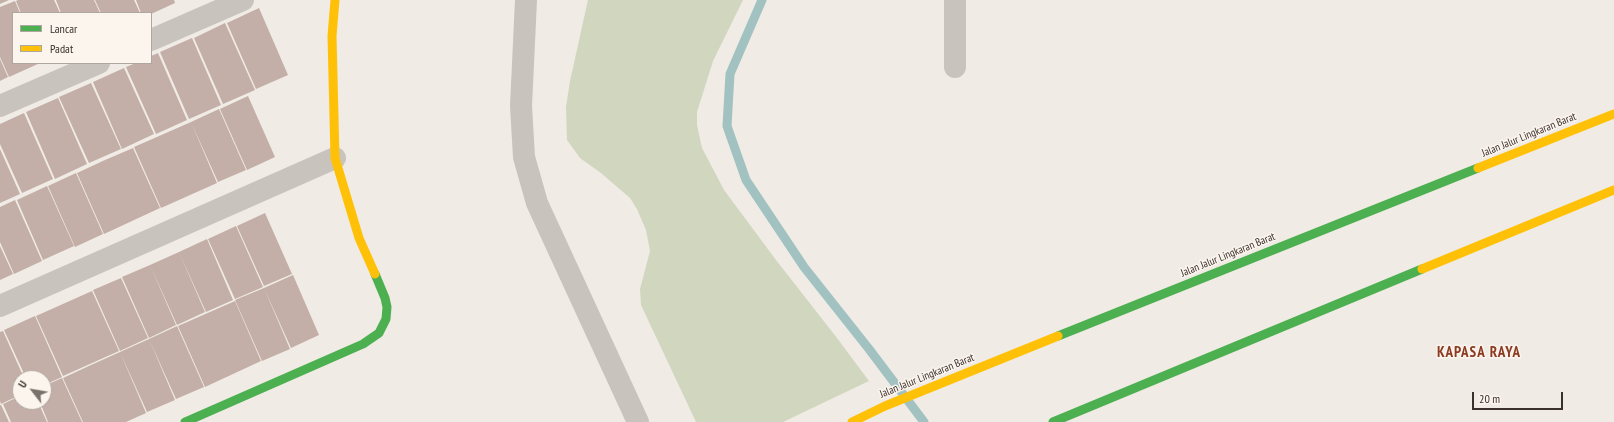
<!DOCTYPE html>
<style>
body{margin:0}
#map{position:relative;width:1614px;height:422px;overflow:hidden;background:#f0ebe5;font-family:"PT Sans Narrow",sans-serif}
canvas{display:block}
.legend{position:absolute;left:12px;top:12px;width:140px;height:52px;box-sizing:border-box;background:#fbf5ee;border:1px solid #aea6a0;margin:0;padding:5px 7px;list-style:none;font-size:12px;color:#3b302b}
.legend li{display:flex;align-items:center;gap:8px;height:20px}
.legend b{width:20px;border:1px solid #aea6a0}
.north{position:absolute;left:12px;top:370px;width:40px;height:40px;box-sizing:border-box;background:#fbf5ee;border:1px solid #aea6a0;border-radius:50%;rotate:301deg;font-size:11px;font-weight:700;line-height:16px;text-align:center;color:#3b302b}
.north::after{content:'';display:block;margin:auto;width:14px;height:18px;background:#7a716c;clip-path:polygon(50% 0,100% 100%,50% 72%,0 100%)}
.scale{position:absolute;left:1472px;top:392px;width:91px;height:18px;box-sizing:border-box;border:2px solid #3b302b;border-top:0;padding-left:5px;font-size:12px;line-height:14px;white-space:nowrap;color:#3b302b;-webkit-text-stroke:3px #fbf5ee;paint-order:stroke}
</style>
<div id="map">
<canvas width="1614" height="422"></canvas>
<ul class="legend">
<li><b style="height:5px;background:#4caf50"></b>Lancar</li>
<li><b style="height:5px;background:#ffc107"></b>Padat</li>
</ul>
<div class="north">U</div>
<div class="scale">20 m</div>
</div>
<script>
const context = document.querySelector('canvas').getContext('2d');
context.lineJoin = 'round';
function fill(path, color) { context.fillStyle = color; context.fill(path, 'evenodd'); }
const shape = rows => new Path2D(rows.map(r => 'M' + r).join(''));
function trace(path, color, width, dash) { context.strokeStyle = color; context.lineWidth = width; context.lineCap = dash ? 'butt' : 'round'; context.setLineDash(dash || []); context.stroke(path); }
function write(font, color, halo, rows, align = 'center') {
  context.font = font + ' "PT Sans Narrow",sans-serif'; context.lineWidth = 3; context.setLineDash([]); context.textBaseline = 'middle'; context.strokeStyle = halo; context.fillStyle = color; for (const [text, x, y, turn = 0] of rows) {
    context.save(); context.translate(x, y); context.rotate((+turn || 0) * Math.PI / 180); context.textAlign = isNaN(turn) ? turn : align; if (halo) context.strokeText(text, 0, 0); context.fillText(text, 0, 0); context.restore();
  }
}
fill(shape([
 [588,0,743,0,713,61,697,112,697,125,702,148,724,190,776,260,837,338,869,381,783,422,696,422,641,305,640,289,650,251,646,230,637,209,630,198,601,173,580,158,567,140,566,107,570,81]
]), '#d1d6bf');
trace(shape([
 [762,0,730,74,727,126,746,180,804,267,869,349,924,422]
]), '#a1c2c1', 9);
fill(shape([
 [0,0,9,0,0,4],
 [18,0,54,0,60,13,21,13,16,1],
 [56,0,94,0,100,13,61,13],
 [95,0,134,0,140,13,101,13],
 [136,0,174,0,175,3,151,14,141,13],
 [15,1,20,13,13,13,13,63,40,63,9,77,0,57,0,7],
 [259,8,288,75,256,89,227,23],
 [225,23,255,90,223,104,194,38],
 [192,38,221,105,189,119,160,52],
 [158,53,187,120,156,134,126,67,136,63,151,63,151,56],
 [0,59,8,77,0,81],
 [124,68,154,134,122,149,93,82],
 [91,83,121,149,89,163,59,97],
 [248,96,275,157,247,170,220,109],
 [58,98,87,164,55,179,26,112],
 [219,109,246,170,218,182,191,122],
 [24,113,53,179,22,193,0,144,0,124],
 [191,122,217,183,161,208,134,147],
 [133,148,160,208,104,234,77,173,105,160,117,186,105,160],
 [0,149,20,194,0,203],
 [76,173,103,234,75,247,48,186],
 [47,186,74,246,43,260,17,200],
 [15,200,42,261,14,274,0,242,0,207],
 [265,213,292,274,264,286,237,226],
 [236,226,263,287,235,299,208,239],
 [207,239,233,300,206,312,179,252],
 [0,246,13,274,0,280],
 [179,252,205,312,177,325,150,265],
 [150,265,176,325,149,338,122,277],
 [293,275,319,335,291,348,264,288],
 [121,278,148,338,120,351,93,290],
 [264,288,290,349,262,361,235,300],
 [92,291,119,351,63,376,36,316],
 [235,301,261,361,205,387,178,326],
 [35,316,62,377,44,385,44,378,26,378,4,330],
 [177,326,204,387,176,399,149,339],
 [3,331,24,378,20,378,20,395,1,404,0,401,0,332],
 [149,339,175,400,147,412,120,352],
 [120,352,146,413,126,422,83,422,63,378,91,365,100,384,91,365],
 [62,378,82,422,48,422,40,402,44,402,44,386],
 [20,396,20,402,38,402,47,422,11,422,3,404],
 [0,405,1,405,9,422,0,422]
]), '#c3afa7');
trace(shape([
 [526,0,521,106,524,157,537,203,638,422],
 [955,0,955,67],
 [151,40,243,0],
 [0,106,99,63],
 [0,306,335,158]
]), '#c9c3be', 22);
trace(shape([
 [1058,336,1478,168],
 [185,422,363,344,379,333,386,319,387,307,385,298,375,274],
 [1053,422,1422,269]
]), '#4caf50', 9);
trace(shape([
 [335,0,332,36,335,158,359,238,375,274],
 [1478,168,1614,114],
 [1422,269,1614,190],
 [852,422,885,406,1058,336]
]), '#ffc107', 9);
write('11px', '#3b302b', '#fbf5ee', [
 ["Jalan Jalur Lingkaran Barat",1529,135,-22],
 ["Jalan Jalur Lingkaran Barat",1228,255,-22],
 ["Jalan Jalur Lingkaran Barat",927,376,-22]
]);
context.letterSpacing = '1px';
write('bold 15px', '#8c3b22', '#fbf5ee', [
 ["KAPASA RAYA",1479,353]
]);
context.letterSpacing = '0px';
</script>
